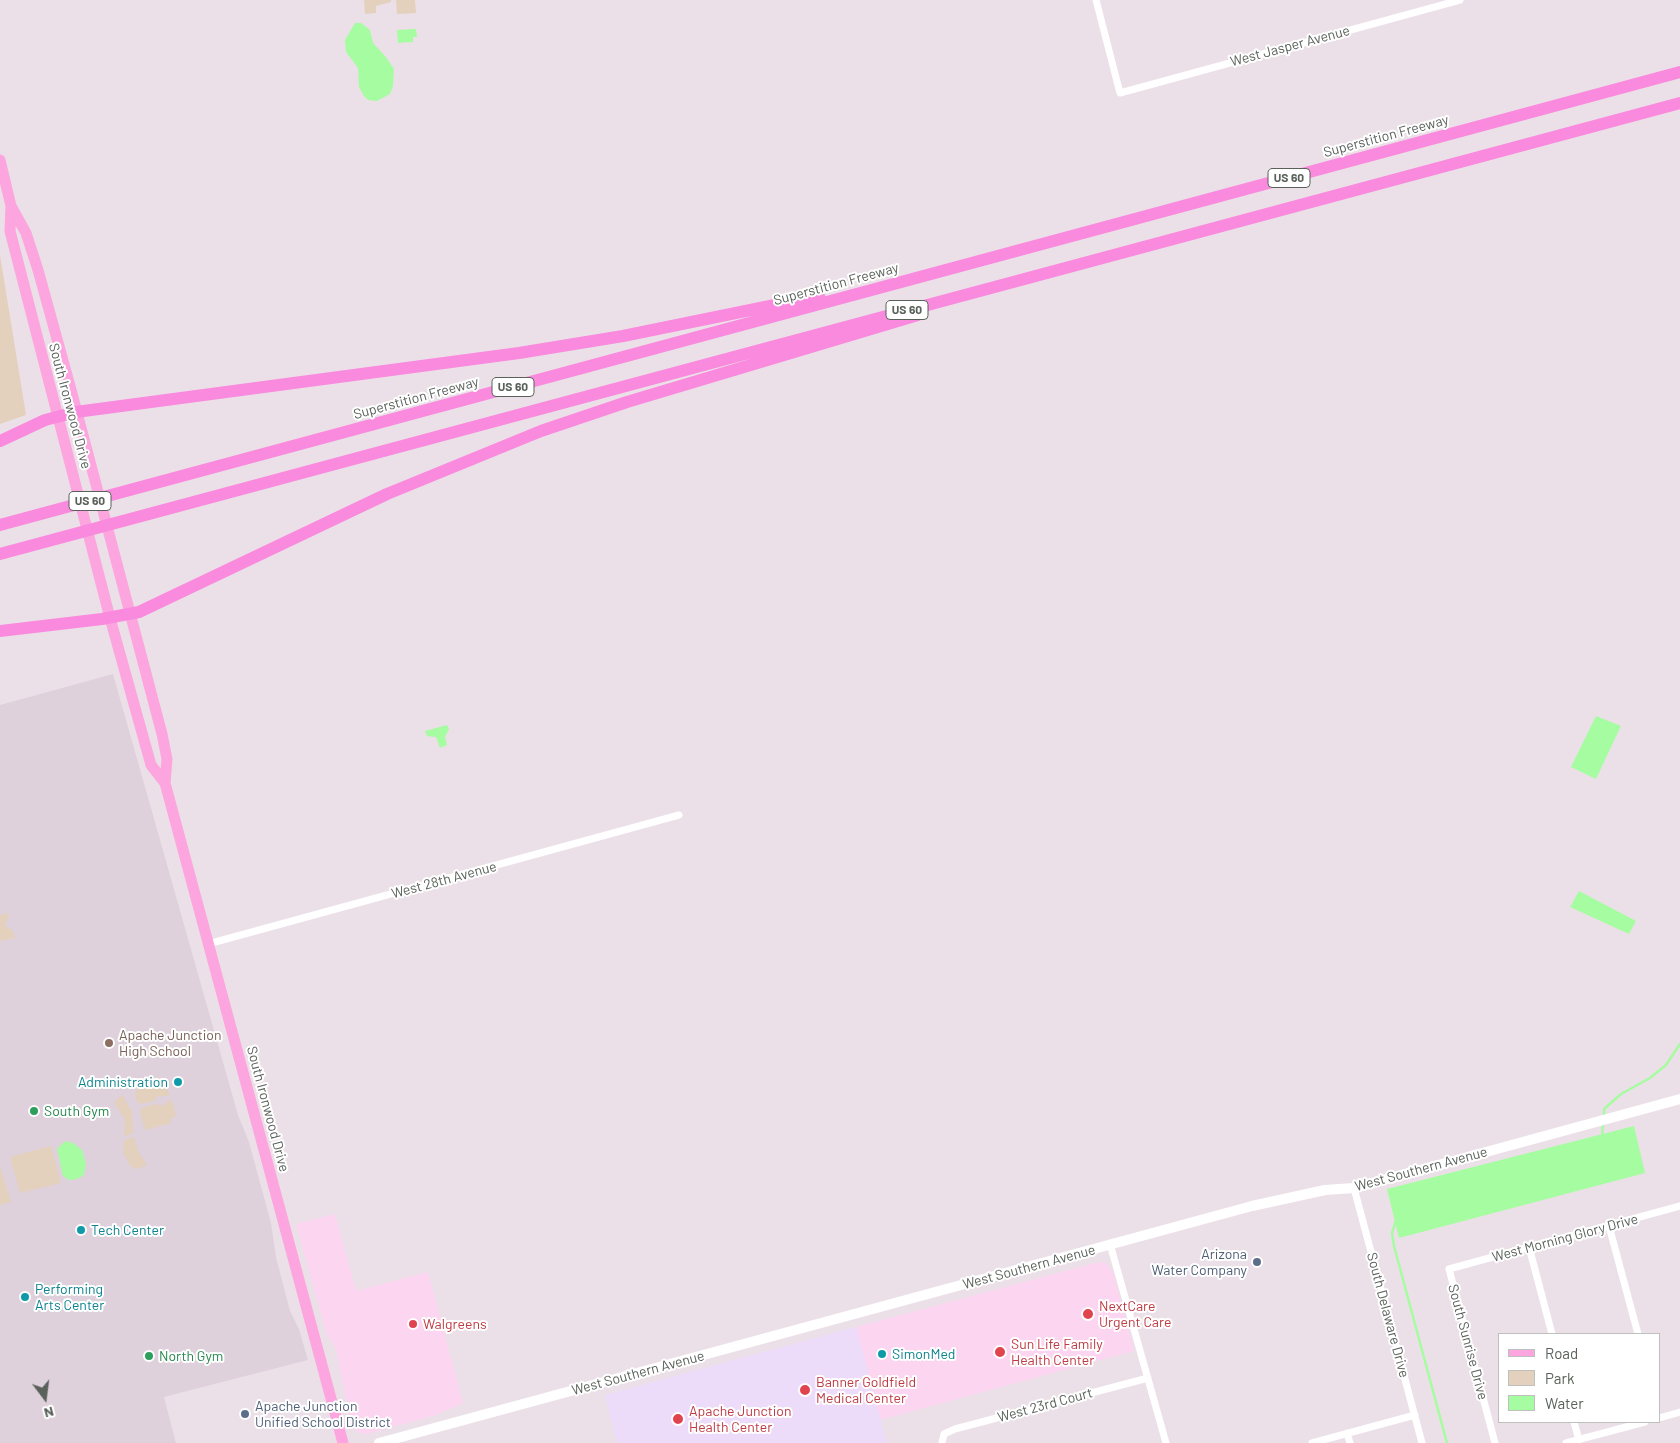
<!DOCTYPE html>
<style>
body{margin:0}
#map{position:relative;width:1680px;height:1443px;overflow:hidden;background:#ece0e8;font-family:Barlow,sans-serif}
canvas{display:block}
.legend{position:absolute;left:1498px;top:1333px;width:162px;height:90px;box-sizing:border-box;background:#fff;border:1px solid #bdc0bd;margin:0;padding:6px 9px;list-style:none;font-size:15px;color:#59615a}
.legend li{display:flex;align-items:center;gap:10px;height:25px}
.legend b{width:25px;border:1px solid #bdc0bd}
.north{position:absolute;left:20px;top:1373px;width:50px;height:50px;-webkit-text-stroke:4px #fff;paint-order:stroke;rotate:165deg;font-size:14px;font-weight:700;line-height:20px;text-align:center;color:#59615a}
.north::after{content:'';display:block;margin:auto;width:18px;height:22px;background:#59615a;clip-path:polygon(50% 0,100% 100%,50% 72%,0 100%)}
</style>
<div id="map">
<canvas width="1680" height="1443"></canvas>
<ul class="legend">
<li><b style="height:6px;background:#fca5de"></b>Road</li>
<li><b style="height:14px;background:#e3d0bd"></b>Park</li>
<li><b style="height:14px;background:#a6fca0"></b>Water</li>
</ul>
<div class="north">N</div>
</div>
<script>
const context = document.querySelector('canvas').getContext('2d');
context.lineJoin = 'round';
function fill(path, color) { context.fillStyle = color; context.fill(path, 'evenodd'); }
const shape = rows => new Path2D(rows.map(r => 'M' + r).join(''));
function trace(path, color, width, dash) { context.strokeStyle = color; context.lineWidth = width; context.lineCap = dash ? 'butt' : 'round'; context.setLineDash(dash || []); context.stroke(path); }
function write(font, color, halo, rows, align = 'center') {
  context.font = font + ' Barlow,sans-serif'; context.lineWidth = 4; context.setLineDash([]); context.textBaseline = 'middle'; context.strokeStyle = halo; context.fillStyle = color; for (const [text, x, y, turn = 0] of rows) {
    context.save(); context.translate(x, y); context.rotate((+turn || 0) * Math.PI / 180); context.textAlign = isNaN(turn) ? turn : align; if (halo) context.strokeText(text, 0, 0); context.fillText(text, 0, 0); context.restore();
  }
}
fill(shape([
 [335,1214,356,1291,428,1272,463,1403,436,1415,367,1434,359,1433,352,1428,335,1346,327,1335,296,1224],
 [1099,1262,1106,1263,1113,1272,1134,1351,880,1420,856,1327]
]), '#fcd5f1');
fill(shape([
 [113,674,238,1115,249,1142,271,1223,276,1257,290,1311,299,1329,308,1360,164,1397,176,1443,0,1443,0,705]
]), '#ded1db');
fill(shape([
 [856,1327,887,1443,617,1443,605,1395]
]), '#eddbfa');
fill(shape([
 [364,0,391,0,391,2,376,6,376,13,365,14],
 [396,0,415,0,416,13,397,14],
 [0,255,26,415,0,424],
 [8,913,9,916,5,925,13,931,15,938,0,941,0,915],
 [159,1077,160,1081,166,1081,169,1096,158,1096,154,1101,141,1104,137,1102,135,1091,139,1089,138,1086,148,1083,147,1080],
 [122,1095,132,1112,133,1133,124,1136,125,1120,114,1102],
 [170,1100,173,1103,176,1116,170,1119,171,1123,145,1130,140,1111,142,1108,155,1104,162,1106],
 [134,1137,138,1151,147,1165,136,1169,130,1166,123,1152,124,1140],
 [51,1146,61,1183,20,1193,10,1157],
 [0,1166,11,1202,0,1205]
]), '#e3d0bd');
fill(shape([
 [355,23,361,23,370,30,373,43,386,57,394,69,393,86,390,94,377,101,368,100,364,96,359,87,358,68,346,52,345,40],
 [416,29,417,37,413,37,413,42,398,43,397,30],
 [1596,716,1621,726,1596,779,1571,767],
 [447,725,449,729,445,737,447,745,440,748,436,737,427,736,425,731],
 [1579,891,1636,921,1629,934,1570,907],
 [1634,1126,1645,1173,1399,1238,1387,1189],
 [65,1141,73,1143,82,1150,86,1164,84,1175,77,1179,69,1180,63,1176,57,1149]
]), '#a6fca0');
trace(shape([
 [1604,1116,1604,1109,1621,1094,1650,1078,1666,1065,1680,1044],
 [1602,1136,1603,1124],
 [1396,1220,1392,1233,1394,1246,1447,1443]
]), '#a6fca0', 2.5);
trace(shape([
 [1096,0,1120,93,1460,0],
 [208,944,679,815],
 [1354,1188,1422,1443],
 [1609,1226,1638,1334],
 [1110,1244,1166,1443],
 [1529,1247,1552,1334],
 [1659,1418,1680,1412],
 [1574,1422,1579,1440],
 [1347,1433,1350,1443],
 [942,1443,944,1434,955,1429,1148,1378],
 [1312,1443,1415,1415],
 [1495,1443,1449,1269,1680,1206],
 [1566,1443,1645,1422]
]), '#fff', 7);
trace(shape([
 [379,1443,1252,1206,1325,1190,1354,1188,1680,1099]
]), '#fff', 10);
trace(shape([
 [0,160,11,206,26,233,38,270,70,386,162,734,167,759,165,783,343,1443],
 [11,206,10,231,110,618,151,765,165,783]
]), '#fca5de', 11);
trace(shape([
 [0,441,45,420,76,412,519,353,623,336,819,296],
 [0,525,1680,72],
 [0,554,1680,103],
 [0,631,102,619,139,612,387,494,541,431,627,402,918,315]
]), '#f98add', 12);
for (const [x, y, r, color] of [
 [109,1043,5,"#8d6e63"],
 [178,1082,5,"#0f9aa8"],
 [34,1111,5,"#2e9e5b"],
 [81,1230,5,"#0f9aa8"],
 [1257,1262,5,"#5c6f8a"],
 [25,1297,5,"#0f9aa8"],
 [1088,1314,6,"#e0444e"],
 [413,1324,5,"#e0444e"],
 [1000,1352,6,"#e0444e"],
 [882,1354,5,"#0f9aa8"],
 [149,1356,5,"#2e9e5b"],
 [805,1390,6,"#e0444e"],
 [245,1414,5,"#5c6f8a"],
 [678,1419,6,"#e0444e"]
]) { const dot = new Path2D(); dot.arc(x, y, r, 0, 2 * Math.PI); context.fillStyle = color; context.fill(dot); trace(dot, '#fff', 2); }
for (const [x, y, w] of [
 [1289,178,42],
 [907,310,42],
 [513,387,42],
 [90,501,42]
]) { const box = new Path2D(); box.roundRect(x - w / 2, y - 9.5, w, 19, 4); context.fillStyle = '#fff'; context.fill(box); trace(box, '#59615a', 1); }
write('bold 12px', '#59615a', null, [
 ["US 60",1289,178],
 ["US 60",907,310],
 ["US 60",513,387],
 ["US 60",90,501]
]);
write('14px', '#59615a', '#fff', [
 ["West Jasper Avenue",1290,46,-15],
 ["Superstition Freeway",1386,136,-15],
 ["Superstition Freeway",836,284,-15],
 ["Superstition Freeway",416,398,-15],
 ["South Ironwood Drive",70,406,75],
 ["West 28th Avenue",444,880,-15],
 ["South Ironwood Drive",268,1109,75],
 ["West Southern Avenue",1421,1169,-15],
 ["West Morning Glory Drive",1565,1238,-15],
 ["West Southern Avenue",1029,1267,-15],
 ["South Delaware Drive",1388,1315,75],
 ["South Sunrise Drive",1468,1342,75],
 ["West Southern Avenue",638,1373,-15],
 ["West 23rd Court",1045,1405,-15]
]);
write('14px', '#785e54', '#fff', [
 ["Apache Junction",119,1035],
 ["High School",119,1051]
], 'left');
write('14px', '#0d838f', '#fff', [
 ["Administration",168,1082,"right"],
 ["Tech Center",91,1230],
 ["Performing",35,1289],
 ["Arts Center",35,1305],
 ["SimonMed",892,1354]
], 'left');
write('14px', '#27864d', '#fff', [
 ["South Gym",44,1111],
 ["North Gym",159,1356]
], 'left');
write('14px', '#4e5e75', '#fff', [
 ["Arizona",1247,1254],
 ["Water Company",1247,1270],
 ["Apache Junction",255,1406,"left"],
 ["Unified School District",255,1422,"left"]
], 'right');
write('14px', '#be3a42', '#fff', [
 ["NextCare",1099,1306],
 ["Urgent Care",1099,1322],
 ["Walgreens",423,1324],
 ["Sun Life Family",1011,1344],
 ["Health Center",1011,1360],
 ["Banner Goldfield",816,1382],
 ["Medical Center",816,1398],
 ["Apache Junction",689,1411],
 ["Health Center",689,1427]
], 'left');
</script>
